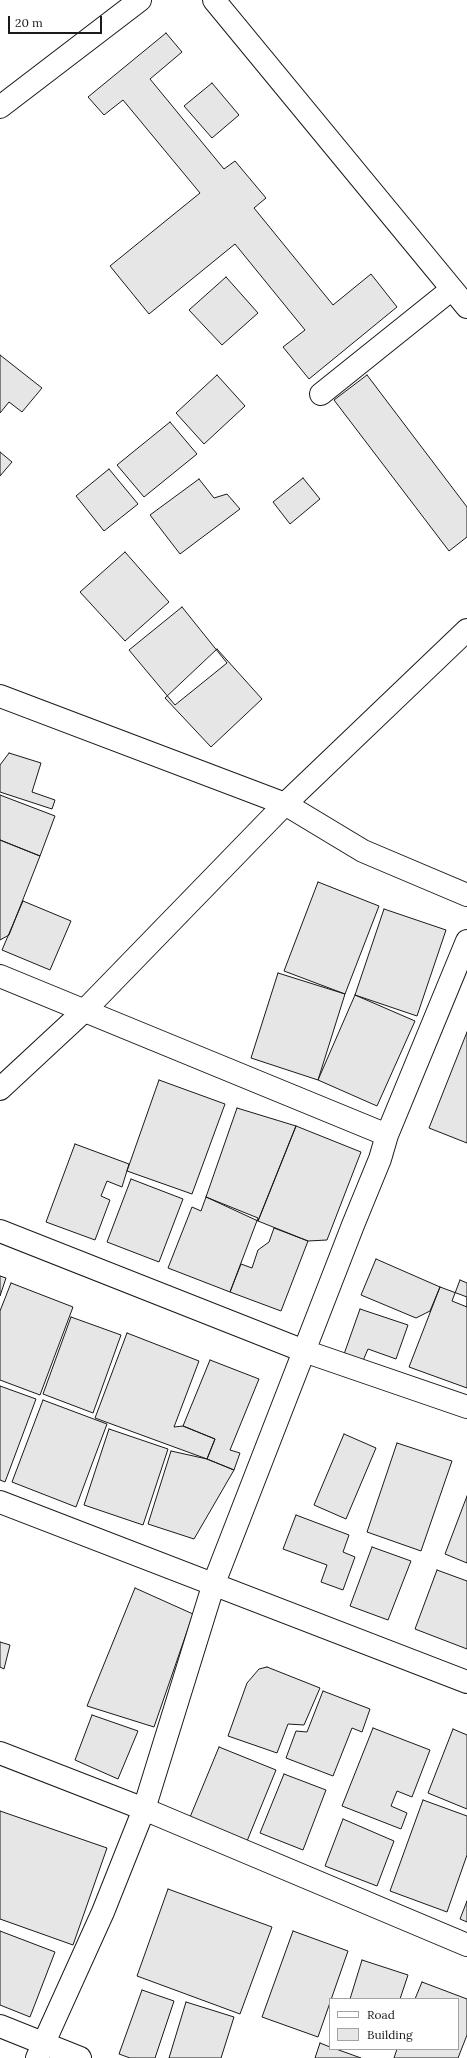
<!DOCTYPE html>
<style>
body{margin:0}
#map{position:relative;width:467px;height:2058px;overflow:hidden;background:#fff;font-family:Lora,serif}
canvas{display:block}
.legend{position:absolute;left:329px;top:1998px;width:130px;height:52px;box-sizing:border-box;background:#fff;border:1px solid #a3a3a3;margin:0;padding:5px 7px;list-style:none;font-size:12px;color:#1a1a1a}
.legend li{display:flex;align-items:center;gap:8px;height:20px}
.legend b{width:20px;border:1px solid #a3a3a3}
.scale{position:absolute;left:8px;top:16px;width:94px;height:18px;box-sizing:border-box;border:2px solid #1a1a1a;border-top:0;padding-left:5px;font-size:12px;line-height:14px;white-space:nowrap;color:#1a1a1a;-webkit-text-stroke:3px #fff;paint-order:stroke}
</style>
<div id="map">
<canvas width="467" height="2058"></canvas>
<ul class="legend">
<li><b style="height:5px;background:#fff"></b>Road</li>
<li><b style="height:11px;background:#e6e6e6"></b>Building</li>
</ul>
<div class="scale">20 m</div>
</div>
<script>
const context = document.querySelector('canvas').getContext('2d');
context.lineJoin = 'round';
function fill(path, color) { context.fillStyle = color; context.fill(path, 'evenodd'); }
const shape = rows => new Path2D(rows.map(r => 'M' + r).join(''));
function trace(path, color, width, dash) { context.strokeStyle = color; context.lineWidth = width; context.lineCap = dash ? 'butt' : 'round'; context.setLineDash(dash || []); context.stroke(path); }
const building = shape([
 [166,33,182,52,150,79,224,169,235,161,266,198,254,208,333,305,371,274,397,307,309,379,283,347,305,330,235,244,149,314,110,266,200,193,123,100,104,115,88,97,166,33],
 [212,83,239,115,212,138,184,106,212,83],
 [226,277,258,313,222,345,189,310,226,277],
 [0,355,42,388,22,412,9,402,0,413,0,355],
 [217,375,245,406,204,444,176,413,217,375],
 [367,375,467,507,467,537,449,551,334,400,367,375],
 [170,422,197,454,144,497,117,465,170,422],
 [0,452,12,462,0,476,0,452],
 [109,469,138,504,104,531,76,496,109,469],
 [303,478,320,499,290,524,273,502,303,478],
 [199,479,214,498,227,494,240,509,180,554,150,515,199,479],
 [125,552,169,602,125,641,80,592,125,552],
 [182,607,227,663,175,705,129,650,182,607],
 [217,649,262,699,211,747,165,698,217,649],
 [9,753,41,763,32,792,55,800,52,809,0,792,0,765,9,753],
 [0,795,55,816,40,856,0,840,0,795],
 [0,840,40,856,9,935,0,940,0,840],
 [318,882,379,906,345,994,284,971,318,882],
 [23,901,71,921,50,970,2,950,23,901],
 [384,909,446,930,417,1016,355,995,384,909],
 [278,973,345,994,318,1080,251,1058,278,973],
 [355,995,415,1021,377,1106,318,1080,355,995],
 [467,1032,467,1143,429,1128,467,1032],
 [159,1080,225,1104,192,1194,127,1171,159,1080],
 [237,1108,296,1126,258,1221,206,1197,237,1108],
 [296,1126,361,1152,327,1240,308,1241,258,1221,296,1126],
 [75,1144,129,1164,122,1187,107,1181,101,1196,110,1200,95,1240,46,1222,75,1144],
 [131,1179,183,1199,159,1262,107,1242,131,1179],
 [206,1197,258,1218,230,1292,168,1268,192,1207,201,1211,206,1197],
 [274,1228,308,1241,281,1311,230,1292,241,1264,252,1268,258,1250,269,1242,274,1228],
 [376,1259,440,1287,430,1311,416,1318,361,1295,376,1259],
 [0,1276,6,1278,0,1296,0,1276],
 [460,1280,467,1283,467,1307,452,1301,460,1280],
 [11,1283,73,1307,40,1395,0,1380,0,1311,11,1283],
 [440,1287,467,1297,467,1388,409,1367,440,1287],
 [360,1309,408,1325,396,1359,368,1349,362,1363,343,1357,360,1309],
 [71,1317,121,1335,93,1413,43,1394,71,1317],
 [127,1333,199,1361,174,1427,183,1426,215,1439,207,1459,95,1418,127,1333],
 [210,1360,259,1379,230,1450,240,1453,234,1470,207,1459,215,1439,183,1426,210,1360],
 [0,1386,36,1399,5,1482,0,1480,0,1386],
 [43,1400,107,1424,76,1507,12,1482,43,1400],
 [109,1429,168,1449,143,1525,84,1505,109,1429],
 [344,1434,376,1448,346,1519,314,1505,344,1434],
 [397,1443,452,1461,421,1551,367,1532,397,1443],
 [171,1451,207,1459,234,1470,194,1539,148,1524,171,1451],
 [467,1496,467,1563,445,1554,467,1496],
 [296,1515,349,1535,343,1552,355,1557,343,1590,321,1582,327,1565,283,1549,296,1515],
 [372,1547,411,1561,388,1620,350,1606,372,1547],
 [437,1570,467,1581,467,1649,415,1629,437,1570],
 [135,1588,193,1614,154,1727,87,1706,135,1588],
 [0,1642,10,1645,4,1669,0,1667,0,1642],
 [267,1667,320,1688,304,1725,288,1724,277,1753,228,1736,247,1683,259,1669,267,1667],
 [323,1691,370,1709,362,1732,352,1728,333,1776,286,1758,296,1731,307,1732,323,1691],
 [92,1715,138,1731,118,1779,75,1760,92,1715],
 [373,1728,430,1750,412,1797,397,1791,391,1806,407,1813,401,1829,342,1806,373,1728],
 [453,1729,467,1735,467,1809,428,1793,453,1729],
 [219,1747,276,1770,245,1846,188,1822,219,1747],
 [284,1774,326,1790,303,1850,260,1833,284,1774],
 [423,1800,467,1816,467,1855,447,1912,390,1891,423,1800],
 [0,1811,107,1848,73,1945,0,1919,0,1811],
 [343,1819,394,1841,377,1886,325,1866,343,1819],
 [168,1889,272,1927,240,2014,137,1976,168,1889],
 [467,1901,467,1922,460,1919,467,1901],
 [0,1931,55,1952,30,2017,0,2005,0,1931],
 [293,1931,348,1951,318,2037,262,2017,293,1931],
 [362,1960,408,1975,400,1999,350,1999,362,1960],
 [422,1982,467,1999,467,2035,458,2058,394,2058,397,2049,458,2049,458,1999,415,1999,422,1982],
 [142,1990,174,2001,155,2058,130,2058,119,2054,142,1990],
 [186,2002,234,2017,221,2058,169,2058,186,2002],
 [320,2043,330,2047,330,2049,336,2049,361,2058,315,2058,320,2043]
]);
fill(building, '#e6e6e6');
trace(building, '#1a1a1a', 1);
const minor = shape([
 [214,0,467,307],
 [0,107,140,0],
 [321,394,452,289],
 [0,696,285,804,363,851,467,895],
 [0,976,387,1135,380,1159,353,1225,214,1583,144,1809,103,1912,37,2058],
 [387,1135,467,941],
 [0,1231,304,1351,467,1407],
 [0,1502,467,1682],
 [0,1753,144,1809,467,1945],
 [0,2026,80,2058]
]);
const tertiary = shape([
 [0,1089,84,1011,285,804,467,630]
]);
trace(minor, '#1a1a1a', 24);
trace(tertiary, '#1a1a1a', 24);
trace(minor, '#fff', 22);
trace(tertiary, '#fff', 22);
</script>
